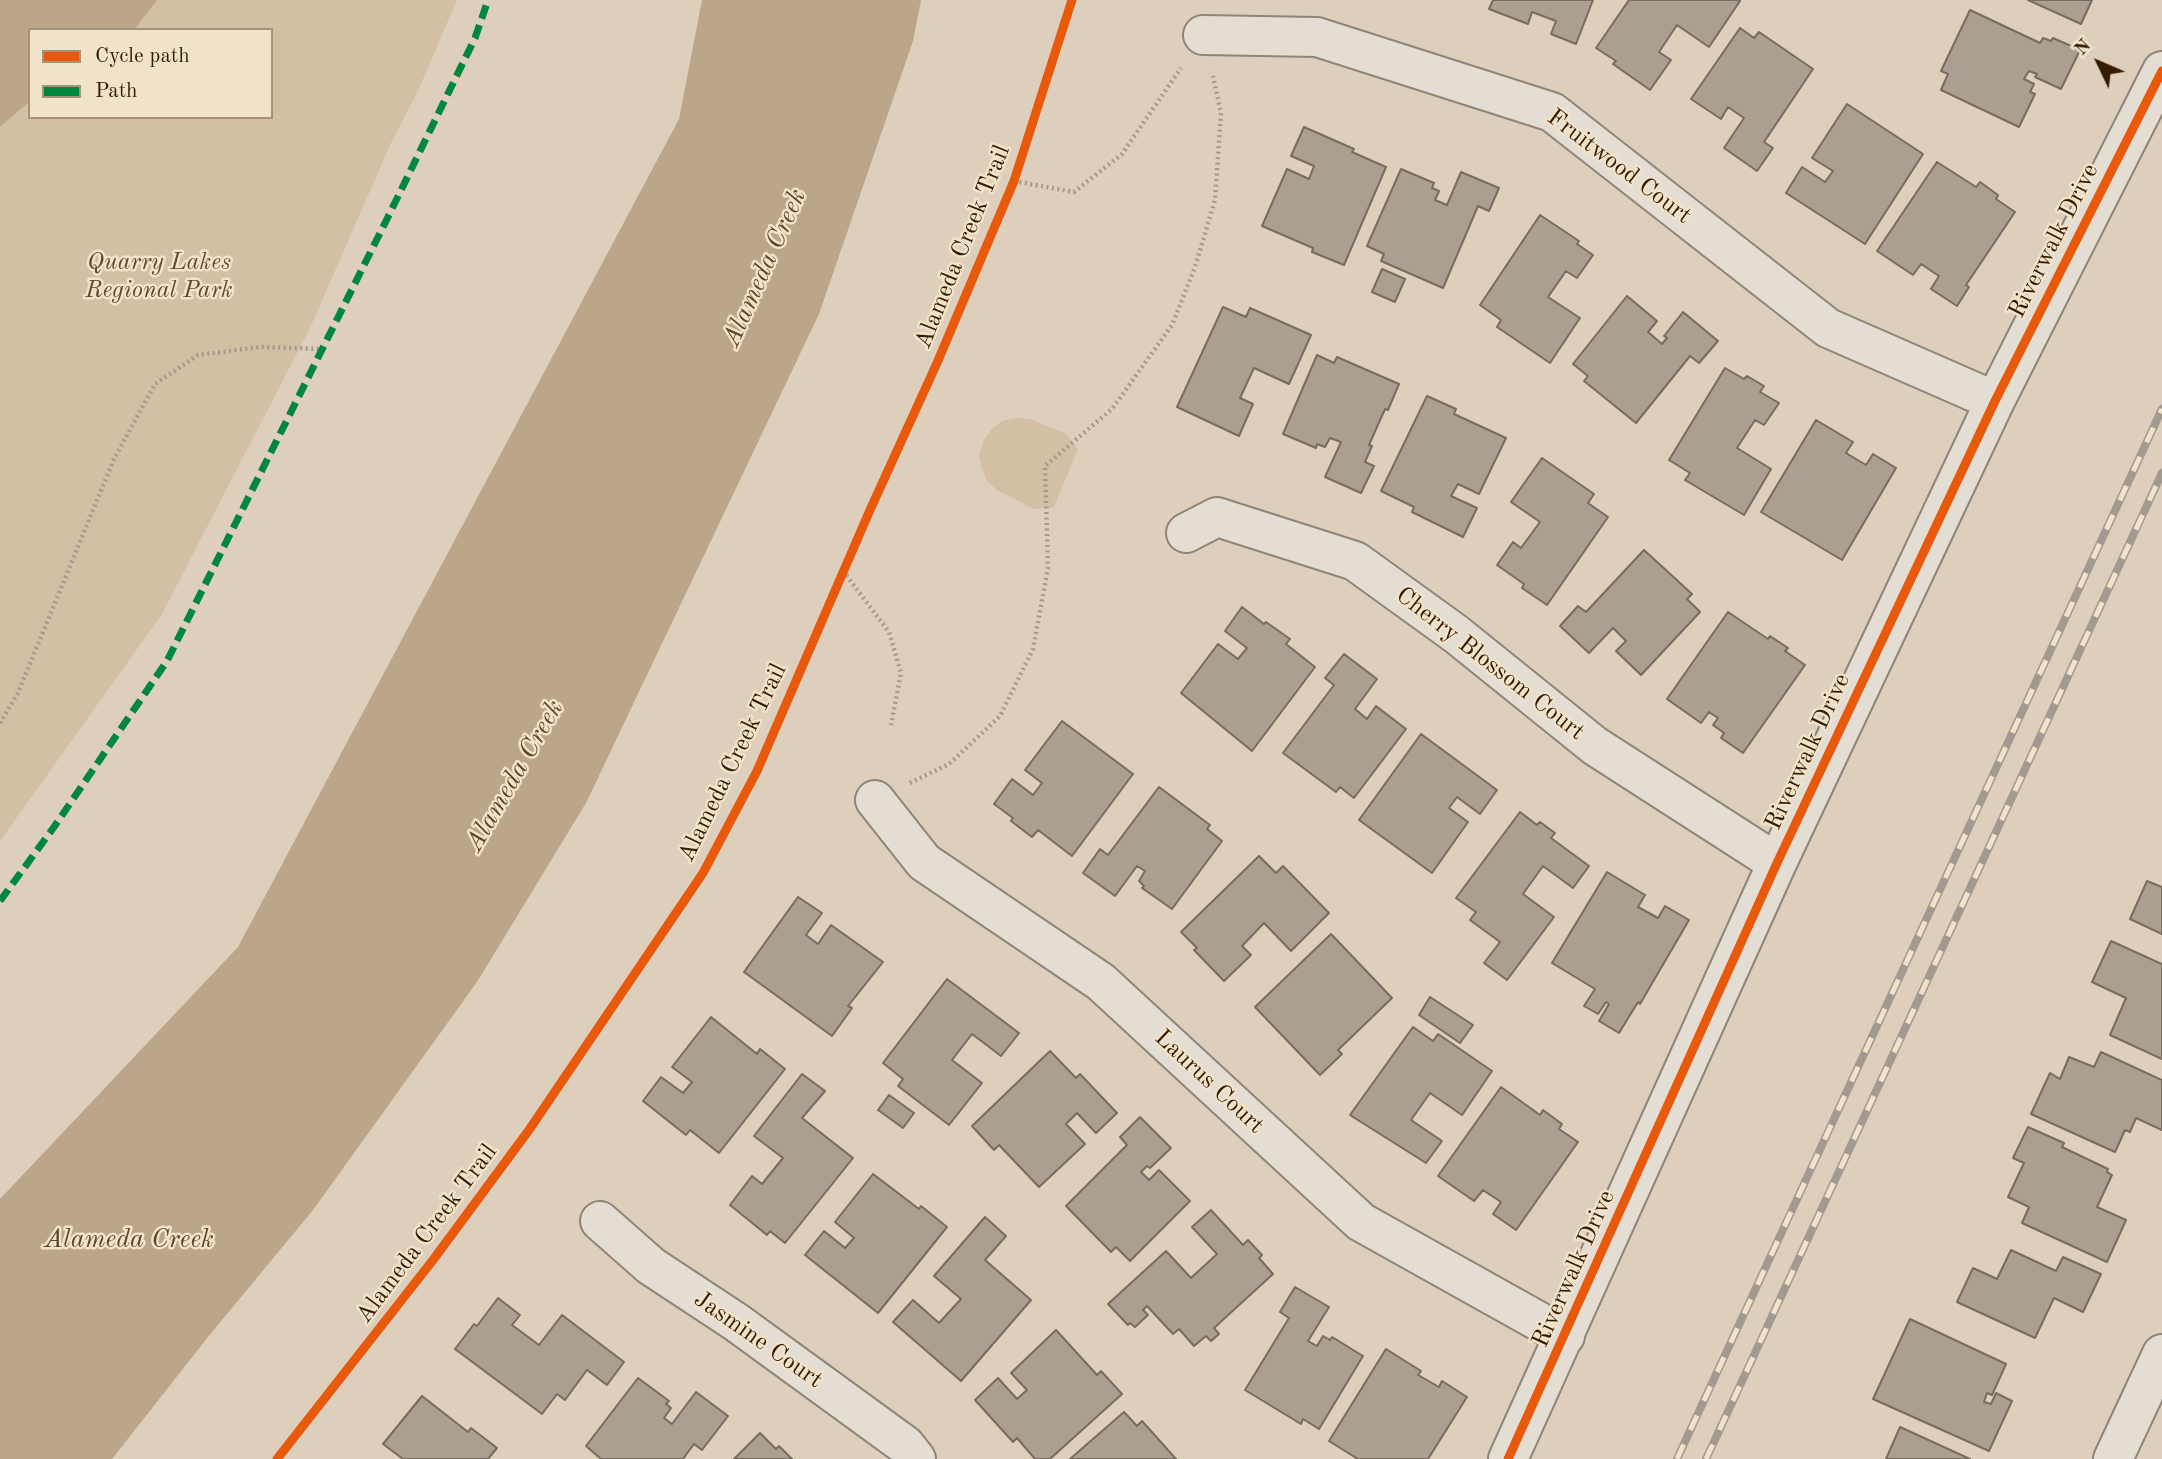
<!DOCTYPE html>
<style>
body{margin:0}
#map{position:relative;width:2162px;height:1459px;overflow:hidden;background:#ddcfbc;font-family:"Old Standard TT",serif}
canvas{display:block}
.legend{position:absolute;left:28px;top:28px;width:245px;height:91px;box-sizing:border-box;background:#f1e2ca;border:2px solid #a69279;margin:0;padding:9px 12px;list-style:none;font-size:21px;color:#351b00}
.legend li{display:flex;align-items:center;gap:14px;height:35px}
.legend b{width:35px;border:2px solid #a69279}
.north{position:absolute;left:2064px;top:28px;width:70px;height:70px;-webkit-text-stroke:5px #f1e2ca;paint-order:stroke;rotate:314deg;font-size:19px;font-weight:700;line-height:28px;text-align:center;color:#351b00}
.north::after{content:'';display:block;margin:auto;width:24px;height:32px;background:#351b00;clip-path:polygon(50% 0,100% 100%,50% 72%,0 100%)}
</style>
<div id="map">
<canvas width="2162" height="1459"></canvas>
<ul class="legend">
<li><b style="height:9px;background:#e8590c"></b>Cycle path</li>
<li><b style="height:9px;background:#00873e"></b>Path</li>
</ul>
<div class="north">N</div>
</div>
<script>
const context = document.querySelector('canvas').getContext('2d');
context.lineJoin = 'round';
function fill(path, color) { context.fillStyle = color; context.fill(path, 'evenodd'); }
const shape = rows => new Path2D(rows.map(r => 'M' + r).join(''));
function trace(path, color, width, dash) { context.strokeStyle = color; context.lineWidth = width; context.lineCap = dash ? 'butt' : 'round'; context.setLineDash(dash || []); context.stroke(path); }
function write(font, color, halo, rows, align = 'center') {
  context.font = font + ' "Old Standard TT",serif'; context.lineWidth = 5; context.setLineDash([]); context.textBaseline = 'middle'; context.strokeStyle = halo; context.fillStyle = color; for (const [text, x, y, turn = 0] of rows) {
    context.save(); context.translate(x, y); context.rotate((+turn || 0) * Math.PI / 180); context.textAlign = isNaN(turn) ? turn : align; if (halo) context.strokeText(text, 0, 0); context.fillText(text, 0, 0); context.restore();
  }
}
fill(shape([
 [0,0,457,0,418,91,391,143,310,328,162,614,0,841],
 [30,30,271,30,271,117,30,117],
 [1016,418,1031,419,1066,434,1078,449,1054,507,1034,509,997,490,987,481,982,469,979,456,983,442,991,430,1002,421]
]), '#d3c0a4');
fill(shape([
 [0,0,157,0,134,30,30,30,30,101,0,127],
 [702,0,921,0,913,41,819,314,586,803,477,982,313,1210,208,1337,112,1459,0,1459,0,1199,238,947,679,119]
]), '#bba689');
const building = shape([
 [1493,0,1593,0,1576,44,1551,34,1556,21,1532,12,1528,24,1489,9,1493,0],
 [1629,0,1738,0,1740,1,1709,47,1677,25,1659,52,1671,60,1650,90,1613,64,1616,61,1596,48,1629,0],
 [2028,0,2092,0,2081,24,2028,0],
 [1970,10,2040,43,2043,38,2051,41,2053,38,2080,50,2061,89,2035,77,2037,74,2029,71,2024,79,2034,84,2030,92,2035,94,2019,127,1941,90,1948,74,1941,71,1970,10],
 [1740,28,1754,38,1759,32,1813,69,1764,142,1773,148,1757,171,1724,148,1744,118,1728,107,1721,119,1691,99,1740,28],
 [1847,104,1923,154,1865,244,1786,193,1802,167,1825,182,1833,171,1812,158,1847,104],
 [1304,127,1354,149,1352,152,1386,167,1344,265,1312,252,1313,248,1262,226,1287,169,1309,179,1314,166,1291,156,1304,127],
 [1937,162,1976,187,1980,182,1998,195,1996,199,2015,212,1966,285,1969,287,1957,306,1931,289,1939,276,1921,264,1913,275,1877,251,1937,162],
 [1401,169,1434,183,1432,188,1439,191,1435,200,1447,205,1461,172,1499,188,1489,211,1478,206,1443,288,1381,261,1384,254,1367,246,1401,169],
 [1540,215,1579,241,1577,244,1593,255,1577,278,1566,271,1548,297,1580,318,1550,363,1497,327,1501,320,1480,305,1540,215],
 [1382,269,1405,279,1395,302,1372,292,1382,269],
 [1627,296,1657,321,1648,332,1662,344,1667,338,1664,336,1683,312,1718,341,1699,363,1690,356,1636,423,1584,381,1588,376,1573,364,1627,296],
 [1223,307,1246,317,1250,308,1311,335,1289,384,1254,368,1240,398,1253,404,1239,436,1177,407,1223,307],
 [1317,355,1334,363,1337,357,1399,384,1388,410,1385,409,1369,445,1372,446,1365,462,1374,466,1361,493,1325,477,1341,442,1330,438,1325,447,1317,444,1316,448,1283,434,1317,355],
 [1725,368,1744,379,1747,376,1764,386,1760,392,1779,403,1764,425,1755,420,1737,448,1771,469,1744,515,1685,480,1690,473,1669,460,1725,368],
 [1427,396,1456,409,1454,414,1506,438,1479,494,1458,484,1451,496,1477,508,1463,537,1412,512,1414,507,1381,491,1427,396],
 [1816,420,1853,442,1846,453,1866,465,1873,454,1896,468,1842,560,1761,512,1816,420],
 [1542,458,1594,494,1588,503,1608,517,1547,605,1522,588,1524,584,1497,565,1513,542,1521,548,1540,522,1511,502,1542,458],
 [1644,550,1692,594,1687,599,1700,612,1641,675,1616,651,1626,641,1613,628,1589,653,1560,626,1578,606,1586,612,1644,550],
 [1242,607,1264,624,1266,622,1290,639,1286,644,1315,667,1252,751,1181,693,1218,644,1238,659,1247,648,1225,631,1242,607],
 [1728,612,1768,639,1770,636,1788,648,1785,651,1805,665,1743,753,1721,738,1724,733,1713,725,1718,718,1709,712,1701,723,1667,699,1728,612],
 [1344,654,1377,679,1355,709,1367,719,1376,706,1406,729,1354,798,1340,787,1336,792,1283,753,1334,685,1325,678,1344,654],
 [1062,721,1133,774,1072,856,1038,830,1032,837,1011,821,1013,818,994,804,1012,779,1033,795,1042,783,1025,770,1062,721],
 [1421,734,1497,790,1480,814,1457,797,1449,808,1468,822,1432,873,1359,820,1421,734],
 [1159,787,1210,825,1207,829,1222,841,1172,909,1142,888,1144,886,1139,881,1145,871,1137,866,1115,896,1083,873,1100,849,1108,855,1159,787],
 [1520,812,1537,825,1540,822,1555,833,1551,838,1589,866,1573,888,1543,866,1523,894,1554,917,1507,980,1484,963,1500,942,1470,920,1476,912,1456,898,1520,812],
 [1259,856,1276,873,1283,866,1329,913,1291,951,1264,923,1242,946,1251,955,1224,981,1194,950,1197,948,1181,932,1259,856],
 [1607,872,1645,895,1638,907,1658,918,1665,906,1689,920,1640,1004,1638,1002,1619,1033,1599,1021,1609,1004,1606,1002,1598,1014,1584,1006,1595,989,1552,963,1607,872],
 [2147,881,2162,887,2162,934,2130,919,2147,881],
 [798,897,822,913,806,935,818,944,831,925,883,962,848,1006,852,1008,832,1036,744,972,798,897],
 [1331,934,1392,998,1338,1050,1342,1054,1320,1075,1255,1007,1331,934],
 [2111,941,2162,964,2162,1059,2110,1035,2126,998,2092,982,2111,941],
 [947,979,1019,1033,1001,1056,972,1034,952,1060,982,1083,949,1125,898,1086,903,1079,883,1063,947,979],
 [1430,997,1473,1025,1460,1043,1419,1015,1430,997],
 [711,1017,757,1054,760,1049,785,1069,719,1153,690,1130,686,1135,643,1101,661,1077,683,1093,692,1082,672,1067,711,1017],
 [1413,1027,1433,1041,1438,1034,1492,1071,1462,1115,1430,1093,1411,1120,1442,1141,1426,1163,1350,1115,1413,1027],
 [1050,1051,1076,1078,1080,1074,1117,1113,1096,1133,1077,1113,1066,1124,1085,1144,1039,1187,999,1145,994,1150,972,1126,1050,1051],
 [2101,1052,2162,1080,2162,1130,2136,1118,2130,1132,2125,1130,2115,1152,2031,1114,2050,1073,2060,1079,2069,1057,2094,1067,2101,1052],
 [802,1074,825,1091,802,1118,853,1158,785,1243,770,1231,767,1235,730,1205,752,1176,762,1184,783,1158,754,1136,802,1074],
 [1501,1087,1540,1115,1543,1110,1562,1124,1559,1129,1578,1142,1516,1230,1493,1214,1501,1202,1483,1190,1474,1201,1438,1176,1501,1087],
 [889,1095,914,1113,903,1128,878,1110,889,1095],
 [1140,1117,1171,1148,1150,1168,1147,1166,1141,1172,1149,1180,1159,1170,1190,1201,1130,1261,1116,1247,1111,1252,1066,1206,1127,1145,1120,1137,1140,1117],
 [2028,1127,2064,1143,2062,1147,2108,1169,2107,1172,2112,1175,2097,1207,2126,1220,2107,1262,2022,1223,2029,1207,2008,1197,2024,1163,2013,1158,2028,1127],
 [873,1174,919,1209,921,1206,947,1227,878,1313,805,1255,824,1231,845,1248,854,1238,835,1222,873,1174],
 [1211,1210,1243,1245,1248,1240,1262,1255,1259,1258,1273,1274,1214,1328,1219,1334,1211,1341,1206,1336,1194,1346,1179,1329,1173,1334,1147,1306,1143,1310,1148,1315,1135,1327,1130,1323,1128,1325,1108,1304,1166,1251,1191,1278,1217,1254,1192,1227,1211,1210],
 [985,1217,1006,1236,985,1260,1031,1300,961,1381,893,1322,913,1300,939,1323,961,1299,934,1276,985,1217],
 [2011,1250,2056,1271,2063,1257,2101,1274,2083,1312,2054,1298,2035,1338,1957,1302,1973,1268,1997,1279,2011,1250],
 [1295,1287,1329,1307,1308,1341,1317,1346,1323,1336,1330,1340,1332,1337,1363,1356,1319,1429,1303,1419,1301,1424,1245,1390,1289,1318,1280,1312,1295,1287],
 [498,1298,520,1315,512,1325,539,1345,562,1315,624,1362,607,1385,587,1370,565,1400,557,1394,542,1414,455,1349,474,1324,477,1326,498,1298],
 [1910,1319,2006,1364,1992,1395,1987,1393,1984,1402,1991,1404,1996,1393,2012,1401,1989,1451,1873,1399,1910,1319],
 [1056,1330,1097,1375,1101,1371,1122,1394,1050,1459,1035,1459,1017,1438,1013,1442,975,1400,998,1378,1017,1399,1027,1390,1011,1373,1056,1330],
 [1386,1349,1421,1371,1418,1375,1439,1387,1442,1381,1467,1397,1428,1459,1358,1459,1329,1441,1386,1349],
 [638,1378,669,1401,666,1404,671,1408,664,1418,672,1424,696,1392,728,1416,702,1450,694,1444,683,1459,601,1459,586,1446,638,1378],
 [422,1396,468,1432,471,1428,497,1448,488,1459,403,1459,383,1444,422,1396],
 [1124,1412,1137,1426,1142,1421,1176,1459,1070,1459,1124,1412],
 [1900,1427,1970,1459,1886,1459,1900,1427],
 [760,1433,776,1449,779,1446,792,1459,734,1459,760,1433]
]);
fill(building, '#aa9f91');
trace(building, '#776c5e', 2);
const minor = shape([
 [1203,35,1317,37,1552,112,1828,328,1995,401],
 [1186,533,1217,517,1355,561,1456,634,1595,746,1777,863],
 [875,800,924,862,1101,982,1361,1222,1565,1336],
 [600,1221,651,1266,736,1322,905,1445,916,1459],
 [1508,1459,1777,863,1995,401,2162,71],
 [2113,1459,2162,1354]
]);
trace(minor, '#8f8577', 42);
trace(shape([
 [1014,181,1074,192,1122,154,1181,68],
 [843,571,889,632,901,673,891,725],
 [0,723,18,693,114,459,155,384,198,355,260,347,322,349],
 [910,783,949,764,1000,716,1033,649,1048,568,1045,466,1112,409,1172,325,1195,267,1215,200,1221,113,1213,76],
 [277,1459,433,1260,529,1130,703,873,757,771,870,510,937,363,1014,181,1072,0]
]), '#a29990', 4.5, [2, 3.5]);
trace(minor, '#e3ddd3', 38);
const rail = shape([
 [1677,1459,2162,409],
 [1706,1459,2162,473]
]);
trace(rail, '#a29990', 8);
trace(rail, '#f1e2ca', 5, [16]);
trace(shape([
 [0,901,54,827,167,661,387,219,475,38,488,0]
]), '#00873e', 7, [14, 7]);
trace(shape([
 [277,1459,433,1260,529,1130,703,873,757,771,870,510,937,363,1014,181,1072,0],
 [1508,1459,1777,863,1995,401,2162,71]
]), '#e8590c', 9);
write('24px', '#351b00', '#f1e2ca', [
 ["Fruitwood Court",1619,167,37],
 ["Riverwalk Drive",2054,241,-63],
 ["Alameda Creek Trail",963,247,-68],
 ["Cherry Blossom Court",1490,664,38],
 ["Riverwalk Drive",1808,752,-65],
 ["Alameda Creek Trail",733,763,-64],
 ["Laurus Court",1209,1082,43],
 ["Alameda Creek Trail",427,1234,-53],
 ["Riverwalk Drive",1574,1269,-66],
 ["Jasmine Court",758,1340,35]
]);
write('italic 24px', '#62492b', '#f1e2ca', [
 ["Quarry Lakes",159,263],
 ["Regional Park",159,291]
]);
write('italic 26px', '#5f4528', '#f1e2ca', [
 ["Alameda Creek",765,268,-66],
 ["Alameda Creek",515,776,-60],
 ["Alameda Creek",129,1240]
]);
</script>
